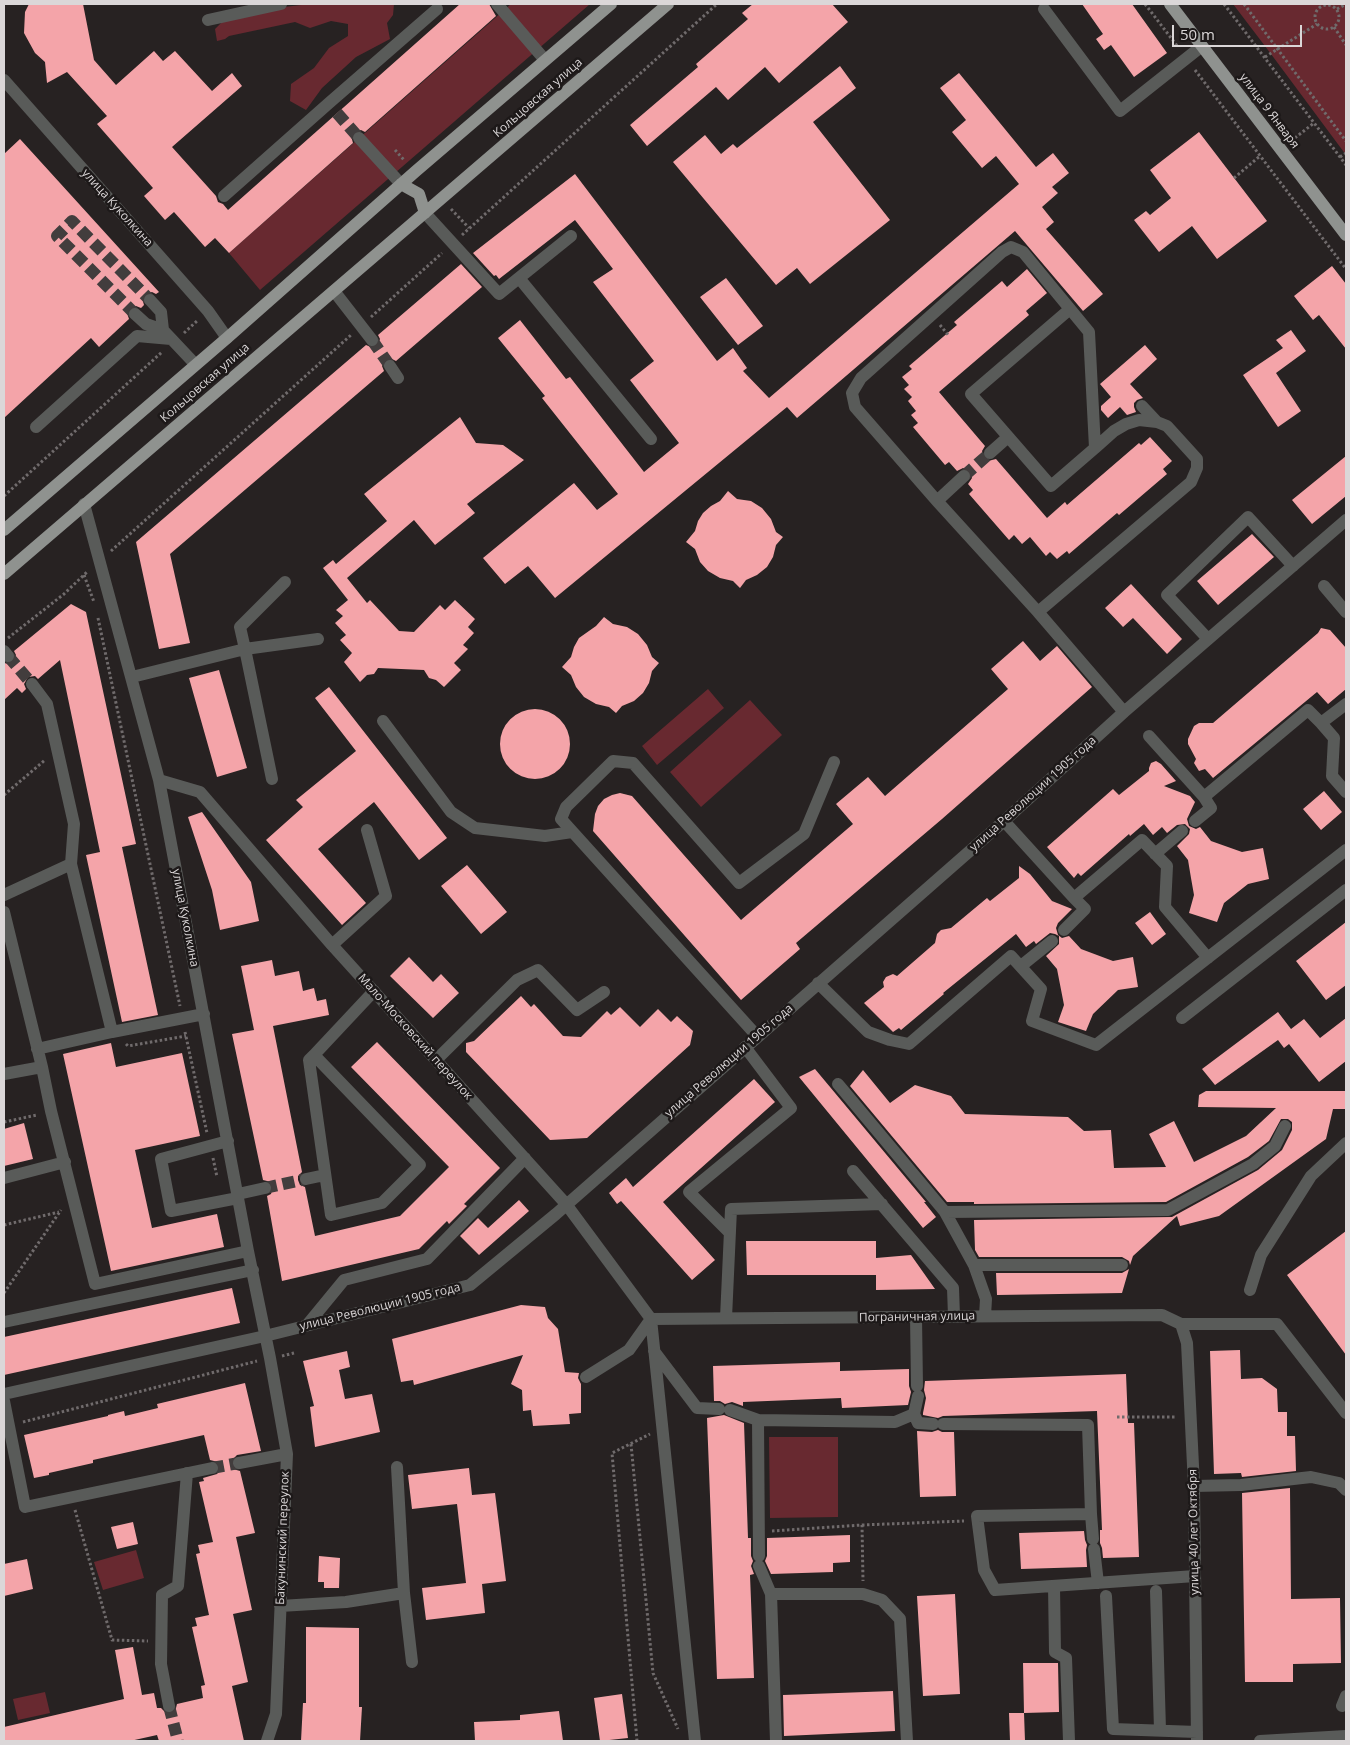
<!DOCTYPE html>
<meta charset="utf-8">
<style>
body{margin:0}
#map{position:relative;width:1350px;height:1745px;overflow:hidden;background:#272222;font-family:"Open Sans",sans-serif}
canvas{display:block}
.frame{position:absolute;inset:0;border:5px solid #dbd7d8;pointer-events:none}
.scale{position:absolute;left:1172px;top:25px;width:130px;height:22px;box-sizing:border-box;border:2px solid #dbd7d8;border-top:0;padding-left:6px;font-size:15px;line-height:18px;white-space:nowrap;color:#dbd7d8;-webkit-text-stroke:4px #1d1919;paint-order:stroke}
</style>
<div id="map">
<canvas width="1350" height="1745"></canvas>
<div class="frame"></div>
<div class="scale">50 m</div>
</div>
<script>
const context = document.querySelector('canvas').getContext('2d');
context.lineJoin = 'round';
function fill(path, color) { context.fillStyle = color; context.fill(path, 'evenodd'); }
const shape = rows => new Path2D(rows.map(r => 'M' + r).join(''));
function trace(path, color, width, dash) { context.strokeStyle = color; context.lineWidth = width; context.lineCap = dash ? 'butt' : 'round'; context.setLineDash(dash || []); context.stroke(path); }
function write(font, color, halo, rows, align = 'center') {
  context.font = font + ' "Open Sans",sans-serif'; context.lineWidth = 5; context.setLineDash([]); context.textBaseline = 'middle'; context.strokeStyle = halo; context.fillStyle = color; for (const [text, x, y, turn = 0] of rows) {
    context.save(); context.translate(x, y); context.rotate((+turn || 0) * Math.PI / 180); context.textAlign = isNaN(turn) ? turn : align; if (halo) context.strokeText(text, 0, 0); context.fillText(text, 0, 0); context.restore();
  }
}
fill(shape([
 [310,4,394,4,393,15,387,23,390,39,356,57,322,88,306,110,290,101,291,84,314,68,329,48,348,36,348,24,331,21,310,28,295,22,229,36,225,39,217,41,215,29,224,20,284,7],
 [511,4,590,4,260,290,229,253],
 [1233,4,1346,4,1346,155,1271,54],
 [708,689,724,708,657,765,642,746],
 [750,700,782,735,701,807,670,772],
 [769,1437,838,1437,838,1517,770,1518],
 [136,1550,144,1578,103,1590,94,1562],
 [45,1692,50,1713,18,1720,13,1699]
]), '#682930');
fill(shape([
 [29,4,83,4,94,60,116,85,154,51,163,61,175,51,212,91,232,73,242,86,172,147,216,196,218,202,223,204,228,210,460,4,489,4,496,16,365,132,361,130,354,132,351,136,353,143,229,253,215,238,205,247,174,212,165,220,144,196,153,188,97,124,107,116,67,72,47,83,45,62,35,53,24,33,25,12],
 [753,4,832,4,848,22,779,83,765,67,728,100,716,87,647,146,630,125,698,67,696,64,748,19,742,13],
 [1082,4,1132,4,1167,53,1134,77,1111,45,1104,50,1096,39,1103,34],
 [840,66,856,88,813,122,890,220,810,284,797,268,776,285,673,162,705,135,721,154,733,144,737,148],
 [959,73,1036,167,1053,153,1069,173,1052,187,1058,193,1042,207,1054,222,1046,229,1103,294,1083,311,1015,231,797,418,787,407,555,598,528,566,505,584,483,558,574,483,597,510,618,494,542,398,545,396,498,338,520,320,566,379,570,377,644,472,679,443,630,380,654,361,593,282,613,269,575,220,499,279,496,275,494,276,473,253,575,174,717,361,733,348,747,368,743,371,769,398,1019,184,996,156,982,168,952,132,966,120,940,88],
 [1199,132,1267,221,1217,259,1192,226,1159,252,1134,220,1146,211,1150,215,1171,198,1150,170],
 [20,139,159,292,156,294,152,292,145,294,142,298,144,305,141,308,136,306,129,308,127,313,129,319,99,347,91,338,4,418,4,154],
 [461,264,482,287,396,361,390,358,385,360,382,366,384,371,170,554,190,643,159,649,136,542,366,345,373,348,377,346,380,339,378,335],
 [1332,266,1346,284,1346,349,1319,315,1313,320,1294,296],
 [1027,269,1047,293,1026,311,1029,315,939,392,985,446,982,451,984,458,988,461,996,459,1047,518,1065,502,1067,505,1139,443,1141,445,1150,437,1172,461,1163,469,1167,474,1119,515,1117,513,1069,554,1067,551,1057,559,1050,552,1046,556,1030,537,1022,544,1014,535,1009,540,969,494,973,490,968,484,972,478,970,471,963,468,957,471,949,462,945,465,913,427,918,423,911,415,916,411,908,401,912,397,904,389,909,385,902,377,912,369,909,366,957,325,954,322,1002,281,1007,287],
 [726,278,763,326,738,345,700,297],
 [1291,330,1306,351,1276,373,1301,411,1278,427,1243,375,1283,348,1276,340],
 [1145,345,1157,359,1130,384,1143,398,1137,400,1134,403,1134,407,1136,412,1127,415,1120,407,1108,418,1101,410,1101,406,1111,397,1100,384],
 [460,417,476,443,503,445,524,460,467,504,475,513,435,545,414,520,347,578,367,603,370,600,399,631,414,632,440,605,445,610,455,600,475,619,468,627,474,633,463,645,468,649,454,663,461,670,444,687,436,680,429,678,424,670,378,668,374,674,367,675,360,682,344,662,352,653,340,640,346,635,335,623,343,616,336,610,348,600,323,568,333,560,336,564,387,521,364,494],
 [1346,456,1346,496,1312,524,1292,500],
 [728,491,737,499,751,501,762,508,771,519,776,532,783,537,776,545,773,557,767,567,757,575,746,580,740,588,733,581,720,578,708,571,700,562,695,549,686,542,695,531,698,521,703,513,711,506,720,501],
 [1252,534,1274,557,1218,605,1197,581],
 [1131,584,1182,639,1167,654,1133,618,1123,627,1105,608],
 [71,604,86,612,136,844,122,847,158,1015,122,1022,86,855,100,852,60,660,38,679,35,676,28,677,24,684,26,689,22,693,17,688,4,700,4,663,9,664,13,662,16,655,14,651],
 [604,617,613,624,627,627,638,634,647,645,652,657,659,663,652,671,649,683,643,693,634,701,622,706,616,713,609,707,596,704,584,697,576,687,571,675,562,667,571,657,574,647,579,638,596,626],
 [1321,628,1330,630,1346,648,1346,689,1328,704,1317,692,1213,778,1205,769,1199,771,1194,763,1196,759,1188,744,1188,739,1194,726,1199,723,1213,723,1318,633],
 [1023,641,1040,661,1057,646,1092,687,942,819,796,943,800,949,741,1000,593,831,595,814,598,806,604,799,612,795,620,793,632,796,741,920,853,824,836,804,868,777,885,796,1008,689,991,669],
 [219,670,247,768,217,777,189,678],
 [329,687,447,838,419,860,374,802,318,849,366,903,342,925,266,840,303,807,296,800,356,751,315,698],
 '500 744a35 35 0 1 1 70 0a35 35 0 1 1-70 0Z',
 [1156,761,1161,764,1176,781,1164,786,1190,796,1195,802,1187,819,1189,826,1196,829,1200,827,1211,841,1242,852,1263,848,1269,879,1248,884,1224,903,1217,922,1189,913,1194,895,1191,878,1188,860,1177,846,1189,834,1190,829,1185,824,1177,825,1167,833,1162,827,1153,835,1144,824,1130,836,1129,834,1081,876,1078,873,1074,878,1047,847,1113,789,1119,795,1149,771,1149,768,1151,763],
 [1324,791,1342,812,1321,830,1303,809],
 [202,812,251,882,259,921,220,930,212,890,188,817],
 [467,865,507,912,481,934,441,886],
 [1019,866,1030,874,1052,901,1072,909,1058,923,1056,928,1058,935,1062,938,1069,936,1081,949,1113,961,1133,957,1138,987,1118,990,1093,1014,1086,1031,1058,1022,1064,1005,1057,969,1046,956,1059,944,1059,936,1055,934,1050,933,1036,944,1034,941,1026,947,1016,934,943,993,944,994,901,1030,899,1028,893,1032,864,1003,884,987,883,982,886,977,893,974,897,976,935,943,937,934,941,930,951,928,987,898,990,901,1019,878],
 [1150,912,1166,934,1152,945,1135,923],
 [1346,922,1346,985,1326,1000,1296,961],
 [409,957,433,982,441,974,459,993,433,1018,390,976],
 [272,960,275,976,299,971,303,991,314,988,317,1001,326,999,329,1015,273,1026,302,1172,298,1176,298,1180,300,1185,305,1187,315,1236,400,1216,449,1167,351,1067,377,1042,500,1168,464,1204,467,1206,449,1224,447,1221,419,1249,282,1281,267,1196,271,1194,273,1187,271,1182,263,1180,232,1034,254,1030,241,966],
 [521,996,531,1007,534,1004,563,1036,581,1037,607,1011,611,1015,620,1007,640,1027,658,1009,671,1022,677,1016,693,1031,690,1045,587,1138,550,1140,466,1052,466,1043,474,1041],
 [1278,1012,1291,1029,1304,1019,1320,1038,1346,1018,1346,1061,1319,1082,1289,1044,1284,1048,1278,1040,1215,1085,1202,1069],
 [111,1043,116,1067,182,1053,200,1136,135,1150,152,1228,217,1214,224,1247,111,1271,63,1054],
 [815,1069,926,1202,924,1202,936,1217,923,1228,799,1077],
 [863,1070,890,1103,915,1085,951,1096,965,1114,1068,1117,1084,1131,1111,1130,1114,1168,1166,1167,1149,1134,1174,1121,1194,1162,1246,1136,1276,1108,1198,1107,1199,1095,1206,1091,1346,1091,1346,1109,1333,1109,1326,1139,1219,1216,1180,1226,1177,1216,1133,1256,1130,1265,1129,1261,1122,1257,979,1257,975,1250,974,1220,1172,1217,1258,1170,1282,1150,1292,1130,1292,1122,1288,1119,1281,1119,1269,1141,1248,1157,1166,1202,974,1204,974,1202,947,1202,850,1086],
 [754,1079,775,1102,663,1202,715,1260,692,1280,621,1201,617,1204,609,1193,626,1178,633,1187],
 [24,1123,33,1159,4,1166,4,1129],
 [519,1200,529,1211,479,1255,460,1236,478,1218,488,1228],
 [1346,1231,1346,1355,1287,1275],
 [746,1241,876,1241,876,1258,911,1255,935,1289,876,1290,876,1275,747,1275],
 [1129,1269,1122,1293,997,1295,996,1273,1122,1273],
 [232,1288,240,1323,4,1375,4,1337],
 [521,1305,545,1307,548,1318,558,1329,565,1372,579,1373,578,1378,581,1384,581,1413,569,1414,570,1424,533,1426,531,1410,523,1411,522,1390,511,1384,523,1355,414,1385,413,1380,401,1382,392,1339],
 [1240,1350,1241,1379,1262,1378,1277,1389,1278,1412,1287,1412,1287,1436,1295,1436,1296,1471,1242,1477,1241,1473,1214,1474,1210,1351],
 [347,1351,350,1367,339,1370,345,1399,372,1394,380,1432,315,1447,310,1407,314,1406,303,1361],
 [840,1362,840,1371,909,1369,909,1386,911,1392,908,1405,842,1408,841,1398,743,1402,743,1406,732,1402,725,1404,720,1401,714,1401,713,1366],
 [1126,1374,1128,1423,1134,1423,1139,1557,1103,1558,1102,1548,1100,1543,1100,1530,1102,1530,1097,1411,943,1416,938,1418,923,1415,923,1413,926,1398,924,1390,925,1381],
 [245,1383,261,1451,237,1455,232,1460,231,1464,233,1469,240,1471,255,1533,236,1537,252,1610,233,1614,248,1682,232,1686,244,1741,159,1741,157,1735,130,1741,4,1741,4,1727,124,1699,115,1650,133,1647,142,1695,154,1693,157,1708,161,1708,166,1713,170,1714,175,1712,177,1704,203,1698,201,1686,205,1685,192,1627,197,1626,195,1618,209,1615,196,1554,200,1553,198,1545,213,1542,199,1482,204,1481,203,1478,217,1474,220,1470,218,1462,210,1460,204,1435,93,1460,93,1463,49,1473,49,1475,34,1478,24,1435,108,1416,108,1415,124,1411,125,1416,158,1408,157,1404],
 [724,1415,744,1423,748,1538,751,1538,751,1556,753,1561,751,1566,754,1574,750,1575,754,1678,717,1679,707,1418],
 [938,1430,942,1432,954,1432,956,1496,920,1497,917,1431,932,1432],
 [469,1468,472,1495,495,1493,506,1581,482,1584,485,1613,426,1620,422,1588,466,1583,457,1504,412,1509,408,1475],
 [1290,1488,1291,1599,1340,1598,1341,1663,1293,1664,1293,1682,1245,1682,1242,1493],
 [133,1522,138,1544,117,1549,111,1527],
 [1084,1531,1085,1540,1087,1545,1086,1550,1087,1567,1021,1569,1019,1533],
 [850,1535,850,1562,833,1563,833,1572,771,1574,765,1561,767,1556,767,1538],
 [319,1556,340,1558,339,1588,324,1588,324,1582,318,1582],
 [27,1559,33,1589,4,1596,4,1564],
 [955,1594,960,1694,923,1696,917,1596],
 [306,1627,359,1628,359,1707,362,1707,360,1741,301,1741,303,1703,306,1703],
 [1023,1663,1058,1663,1059,1712,1024,1713],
 [893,1691,895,1731,784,1736,783,1695],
 [622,1694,628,1738,600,1741,594,1698],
 [559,1711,563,1741,475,1741,474,1722,520,1720,520,1715],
 [1009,1713,1024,1713,1025,1741,1010,1741]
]), '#f4a4a9');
trace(shape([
 [337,113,359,138],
 [135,314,57,236,72,221,150,300],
 [372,340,390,366],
 [964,476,990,453],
 [8,656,32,684],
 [265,1188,306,1179],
 [212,1468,239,1463],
 [169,1706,178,1741]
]), '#423d3d', 12, [12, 6]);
trace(shape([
 [1145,4,1178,47],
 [1224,4,1346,165],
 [1244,4,1346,141],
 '1315 17a12 12 0 1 1 24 0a12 12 0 1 1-24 0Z',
 [1337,9,1346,4],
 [1334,27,1346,45],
 [1265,57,1317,24],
 [1195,70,1346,269],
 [1291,141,1314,123],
 [395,150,405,161],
 [1340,157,1346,153],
 [1234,178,1260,156],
 [451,209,469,228],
 [462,235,717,4],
 [371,317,442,253],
 [940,325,949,336],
 [184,333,198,320],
 [4,496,162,352],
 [111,551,351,335],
 [84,575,94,602],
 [98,618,180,1006],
 [8,638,64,594,87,572],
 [4,795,45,760],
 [185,1032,207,1133],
 [126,1044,128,1046,186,1036],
 [4,1122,37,1115],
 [213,1158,217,1177],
 [4,1225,59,1212],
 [4,1293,61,1210],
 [282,1356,294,1353],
 [1117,1417,1177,1417],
 [23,1422,257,1361],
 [631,1444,653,1673,678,1729],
 [75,1510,112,1640,148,1641],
 [862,1525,964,1521],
 [772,1531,862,1525,863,1581],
 [637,1741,612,1453,650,1434]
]), '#706b6c', 3, [2.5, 2.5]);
trace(shape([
 [497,4,545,60],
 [1044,9,1120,111,1202,46],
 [208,20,281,4],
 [4,80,208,311,227,338],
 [359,138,401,184],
 [224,196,329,103,437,9],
 [425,213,499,294,571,236],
 [519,278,651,439],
 [334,291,372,340],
 [150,300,161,312,163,330],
 [1070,309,971,394,1051,486,1095,448,1089,332,1023,252,1011,247,1002,252,861,378,852,393,855,407,937,501,1038,612,1124,712],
 [135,314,146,324,163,330,195,364],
 [390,366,398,378],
 [1142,406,1157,422],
 [36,427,137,336,171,339],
 [990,453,1008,437],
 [937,501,964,476],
 [84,504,159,780,248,1251,270,1358,287,1454,276,1714,267,1741],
 [285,582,240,627,245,649,318,639],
 [1324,586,1346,612],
 [1038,612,1191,482,1197,468,1197,459,1167,426,1157,422,1139,420,1126,424,1114,431,1095,448],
 [1208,639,1167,595,1248,517,1293,566],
 [4,651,8,656],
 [132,677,245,649,272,779],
 [32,684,47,704,74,824,71,864,112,1032,37,1049],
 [383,721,451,812,475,828,545,836,572,832],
 [1321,723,1334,738,1332,776,1346,792],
 [1149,736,1204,797,1308,710,1321,723,1346,704],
 [159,780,200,792,332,945,566,1204,651,1319],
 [1004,821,1074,898,1142,840,1167,866,1165,907,1208,958],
 [1195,821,1211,808,1204,797],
 [1155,854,1182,831],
 [4,895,71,864],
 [4,912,42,1067,51,1111,95,1284,248,1251],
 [1064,930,1085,909,1074,898],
 [332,945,386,896,367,830],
 [1021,966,1052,941],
 [818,983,868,1032,890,1040,909,1044,1011,956,1041,989,1032,1021,1096,1045,1346,850],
 [1182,1018,1346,890],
 [112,1032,204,1014],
 [757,1036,561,819,566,807,613,761,633,763,739,883,804,834,834,762],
 [314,1055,309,1060,331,1215,382,1203,420,1165,314,1055,374,991],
 [436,1060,517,980,538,970,577,1010,604,992],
 [4,1074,42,1067],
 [838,1084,945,1212],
 [228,1141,161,1159,171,1211,238,1198],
 [853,1171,953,1288,954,1316],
 [4,1178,65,1162],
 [306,1179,325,1175],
 [238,1194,265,1188],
 [730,1233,689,1192,791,1108,745,1047],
 [974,1265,945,1212,1168,1210,1253,1164,1275,1146,1285,1126],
 [1250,1290,1261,1255,1311,1176,1346,1143],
 [985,1316,986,1299,974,1265,1122,1265],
 [916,1317,917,1386],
 [726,1318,731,1209,882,1204],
 [651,1319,1162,1315,1181,1324,1277,1324,1346,1413],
 [651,1319,695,1741],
 [4,1322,253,1270],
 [1181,1324,1187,1343,1194,1486,1197,1741],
 [307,1325,344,1280,427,1259,525,1158],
 [654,1351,697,1408,719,1409],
 [586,1377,629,1350,651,1319],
 [4,1394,265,1336,470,1285,556,1214,1004,821,1124,712,1346,520],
 [4,1401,25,1507,212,1468],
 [730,1410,758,1420],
 [914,1414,918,1423,933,1424],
 [943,1424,1088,1425,1091,1514],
 [239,1463,287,1454],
 [397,1467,404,1593,412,1662],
 [1194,1486,1241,1485,1311,1477,1339,1483,1346,1490],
 [1093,1539,1091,1514,977,1516,984,1570,995,1590,1195,1576],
 [1094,1549,1098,1583],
 [759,1556,758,1420,895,1422,914,1414,918,1396],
 [759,1566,771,1594,776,1741],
 [1054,1586,1055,1652,1066,1658,1069,1741],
 [1156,1591,1160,1730],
 [771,1594,863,1594,882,1600,900,1619,907,1741],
 [1106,1596,1113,1729,1197,1732],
 [280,1606,346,1602,404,1593],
 [169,1706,161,1664,162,1595,178,1586,187,1473],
 [1342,1706,1346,1696],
 [1260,1741,1346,1736]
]), '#595b59', 12);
trace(shape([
 [1170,4,1346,235],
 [401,184,419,194,425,213],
 [4,530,227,338,416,171,611,4],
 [4,574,668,4]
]), '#8f928f', 12);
write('12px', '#dbd7d8', '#1d1919', [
 ["Кольцовская улица",538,98,-41],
 ["улица 9 Января",1269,111,53],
 ["улица Куколкина",117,208,48],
 ["Кольцовская улица",205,383,-41],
 ["улица Революции 1905 года",1033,794,-42],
 ["улица Куколкина",185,918,79],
 ["Мало-Московский переулок",415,1037,48],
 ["улица Революции 1905 года",729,1061,-41],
 ["улица Революции 1905 года",380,1307,-14],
 ["Пограничная улица",917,1317,-1],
 ["улица 40 лет Октября",1194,1532,-91],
 ["Бакунинский переулок",283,1538,-88]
]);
</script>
